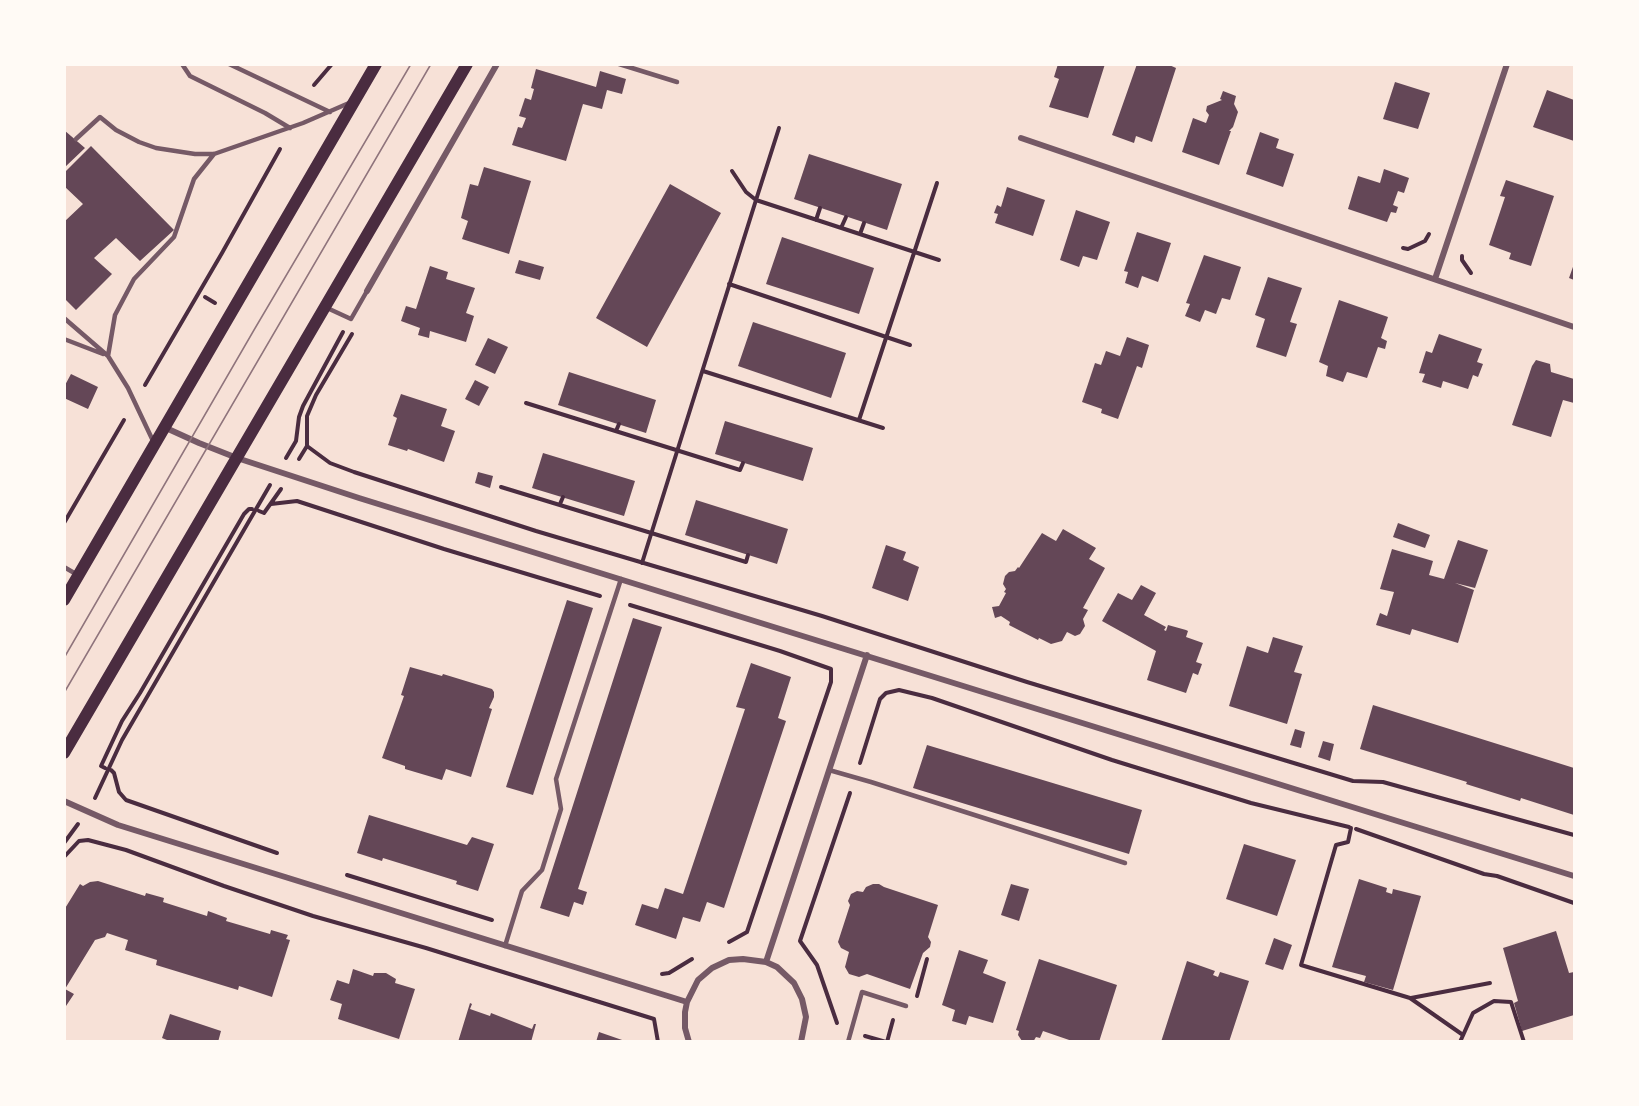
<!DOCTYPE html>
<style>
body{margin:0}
#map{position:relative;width:1639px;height:1106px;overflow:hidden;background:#f7e1d7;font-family:Poppins,sans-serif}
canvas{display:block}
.frame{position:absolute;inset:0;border:66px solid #fffaf5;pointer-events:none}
</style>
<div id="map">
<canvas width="1639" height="1106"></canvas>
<div class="frame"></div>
</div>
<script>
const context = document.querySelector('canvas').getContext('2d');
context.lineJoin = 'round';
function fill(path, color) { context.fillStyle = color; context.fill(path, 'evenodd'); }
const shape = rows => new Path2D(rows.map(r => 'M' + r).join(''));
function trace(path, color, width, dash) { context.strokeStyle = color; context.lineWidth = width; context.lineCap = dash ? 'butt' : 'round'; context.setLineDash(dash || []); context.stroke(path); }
fill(shape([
 [1058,64,1105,64,1088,118,1049,107,1059,79,1054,77],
 [1137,64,1167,64,1176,68,1152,142,1136,136,1134,143,1112,135],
 [536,69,596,87,600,71,626,79,622,94,607,90,602,109,583,104,566,161,512,145,518,127,522,128,526,118,519,116,525,98,531,100,534,89,531,88],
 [1395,82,1430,93,1418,129,1383,119],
 [1547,90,1574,100,1574,141,1533,127],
 [1223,91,1236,96,1234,104,1238,112,1233,127,1229,131,1231,131,1219,165,1182,152,1193,118,1206,123,1209,115,1206,111,1207,106,1222,100,1220,99],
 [64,130,85,148,64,168],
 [1260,132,1279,139,1276,148,1294,154,1283,187,1246,174],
 [91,146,174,230,140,261,116,238,94,258,112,274,76,310,64,298,64,222,83,204,64,186,64,173],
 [809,154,902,184,887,230,794,199],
 [484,167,531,181,509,254,462,239,468,221,461,218,470,184,478,186],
 [1384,169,1409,178,1404,193,1398,191,1393,205,1398,207,1396,213,1391,212,1387,222,1348,209,1358,176,1380,183],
 [1506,180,1554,196,1531,266,1509,259,1511,253,1489,245,1505,197,1500,196],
 [670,184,721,213,647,347,596,318],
 [1007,187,1045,200,1033,236,995,223,998,214,994,213,997,205,1001,207],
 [1076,210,1110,222,1097,260,1083,256,1079,267,1060,260],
 [1137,232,1171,243,1158,282,1142,276,1138,288,1125,283,1128,272,1124,271],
 [782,237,874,268,859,314,766,284],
 [1204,255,1241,267,1230,300,1222,298,1216,314,1205,310,1200,322,1185,316,1190,304,1186,303],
 [519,260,544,267,540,280,515,273],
 [1574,264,1574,280,1569,278],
 [430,266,448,272,446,279,475,288,466,313,474,316,466,342,430,331,429,338,418,335,420,328,401,321,406,306,416,309],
 [1268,277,1302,288,1290,322,1297,324,1286,357,1256,347,1265,319,1255,315],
 [1339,300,1388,317,1381,338,1387,341,1385,349,1378,347,1367,378,1347,372,1343,382,1326,376,1328,366,1319,362],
 [753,322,846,353,831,398,738,366],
 [1439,334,1482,349,1477,362,1483,364,1478,377,1473,375,1468,389,1443,381,1441,388,1422,382,1425,374,1419,373,1426,351,1432,353],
 [1127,337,1149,345,1142,368,1137,366,1118,419,1101,413,1102,409,1082,402,1095,363,1101,365,1106,351,1120,356],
 [488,338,508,347,495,374,475,365],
 [1536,360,1550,364,1551,372,1574,379,1574,403,1563,400,1551,437,1512,425,1532,366],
 [569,372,656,400,646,433,558,405],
 [71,374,98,387,88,409,64,398,64,387],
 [475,380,489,387,479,406,465,399],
 [401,394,447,409,441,426,455,431,444,462,408,449,407,451,388,445,397,418,393,416],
 [725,421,813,448,803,481,715,454],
 [543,453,635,481,624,516,532,488],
 [478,472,493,476,490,488,475,483],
 [696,500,788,529,777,564,685,535],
 [1398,523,1430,535,1425,548,1393,537],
 [1063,529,1096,548,1089,559,1105,568,1083,608,1088,610,1083,619,1085,626,1080,634,1075,636,1067,632,1062,641,1051,644,1039,638,1038,640,1009,625,1010,622,1001,616,995,618,992,607,999,606,1006,593,1004,592,1006,589,1003,584,1005,576,1009,572,1015,571,1018,567,1019,568,1042,533,1056,541],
 [1458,540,1488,550,1475,588,1455,583,1474,590,1458,643,1412,629,1410,635,1376,625,1380,613,1387,616,1394,592,1380,589,1392,549,1433,561,1429,575,1444,579],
 [886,545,906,552,903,560,919,567,908,601,872,588],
 [1141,585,1156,593,1144,615,1166,627,1164,630,1166,631,1168,625,1186,630,1188,631,1186,637,1203,643,1196,662,1202,664,1198,675,1193,673,1186,693,1147,680,1156,651,1102,621,1118,593,1132,600],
 [567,600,593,608,533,795,506,787],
 [633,618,662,627,578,889,587,892,583,905,574,902,569,917,540,908],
 [1273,637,1303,646,1294,672,1302,674,1287,724,1229,706,1247,646,1268,653],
 [751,663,791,677,778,718,786,721,724,908,707,902,700,922,683,917,676,939,635,925,642,904,658,909,665,888,683,894,745,709,736,707],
 [410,667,442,676,443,674,492,689,494,692,494,697,489,708,492,709,471,777,446,769,442,780,405,769,405,766,382,758,404,696,401,695],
 [1373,705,1574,768,1574,815,1521,798,1520,801,1466,784,1467,782,1360,749],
 [1295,729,1305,732,1301,748,1290,745],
 [1323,741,1334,744,1330,761,1318,757],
 [927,745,1142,810,1129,854,913,788],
 [369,815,467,845,472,837,494,844,478,891,456,884,457,881,383,858,382,861,357,853],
 [1244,844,1296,860,1277,916,1226,899],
 [1359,879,1387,888,1386,892,1392,894,1393,889,1421,896,1393,990,1364,982,1366,976,1332,967],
 [98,881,145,896,146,893,164,898,163,902,207,916,208,911,227,918,226,921,270,934,271,930,288,935,286,939,290,940,272,997,239,986,238,990,156,965,157,960,125,950,128,940,107,933,105,937,95,940,65,989,74,994,64,1009,64,910,80,884,83,886,90,882],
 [873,884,879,884,884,887,938,905,928,937,931,942,930,947,923,953,910,989,867,974,859,977,849,974,845,967,849,952,841,948,838,942,850,905,848,901,851,894,857,891,863,892,866,887],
 [1011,884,1029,889,1019,921,1001,915],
 [1556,931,1569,973,1574,972,1574,1015,1522,1031,1514,1003,1518,1001,1503,948],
 [1274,938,1292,945,1283,970,1265,964],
 [959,950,988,960,983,973,1006,982,993,1023,969,1016,966,1025,952,1021,955,1010,942,1005],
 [1039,959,1117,985,1099,1042,1075,1042,1043,1031,1040,1038,1036,1037,1033,1042,1022,1041,1018,1035,1019,1031,1016,1030],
 [1187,961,1215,971,1213,975,1218,977,1220,972,1249,981,1229,1042,1161,1042],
 [353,969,373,976,374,973,386,973,396,979,395,983,415,989,399,1039,338,1019,342,1004,330,1000,337,980,349,984],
 [470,1003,472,1004,470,1009,490,1016,491,1013,532,1029,534,1024,536,1024,531,1042,458,1042],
 [170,1014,221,1031,218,1042,172,1042,162,1038],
 [599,1032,625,1041,625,1042,596,1042]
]), '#644757');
trace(shape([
 [314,85,332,64],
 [732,171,746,192,756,200,779,128],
 [816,220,820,208],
 [841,228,846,217],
 [860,234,864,223],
 [1403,248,1408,249,1425,241,1429,234],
 [1462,256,1462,260,1471,273],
 [729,284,910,345],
 [205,297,215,303],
 [703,371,883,428],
 [145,385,222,253,280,149],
 [526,403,740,470,743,463],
 [859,420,937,183],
 [616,431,619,424],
 [307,446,330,463,354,472,536,531,822,616,1027,682,1353,781,1383,782,1574,835],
 [286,458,296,441,299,417,303,406,343,332],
 [299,459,307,446,307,416,316,395,352,334],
 [501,487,746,562,748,555],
 [271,504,297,501,444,549,600,596],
 [560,504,563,497],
 [259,511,264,513,281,489],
 [64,523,124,420],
 [642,563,756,200,939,260],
 [630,605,780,651,831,669,831,682,747,932,729,942],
 [860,763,880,699,886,693,899,690,932,698,1112,760,1251,803,1349,827],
 [105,768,101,766,122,721,140,693,244,514,249,509,252,509],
 [111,770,114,773,119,792,126,800,277,853],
 [95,798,122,740,270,485],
 [1351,828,1348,842,1336,845,1301,965,1410,998,1463,1035],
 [1356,829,1484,874,1497,876,1574,903],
 [64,843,78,824],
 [64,857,79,841,88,840,126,850,224,886,313,916,426,948,654,1019,658,1042],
 [347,875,492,920],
 [662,974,669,973,692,959],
 [917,996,927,959],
 [1411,998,1490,983],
 [837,1023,817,965,800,941,850,793],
 [865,1036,886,1042],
 [887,1042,893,1020],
 [1460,1042,1473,1013,1494,1001,1511,1002,1524,1042]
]), '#4a2c40', 4);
trace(shape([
 [182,64,190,76,265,113,290,128],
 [229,64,330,112],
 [619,64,677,82],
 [76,139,100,117,116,130,139,142,156,148,195,154,214,154,303,123,349,103],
 [325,307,351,319,367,291],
 [64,318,108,356,128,388,154,443],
 [64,339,103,354],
 [108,356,115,315,134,279,174,237,194,179,214,154],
 [64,567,76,574],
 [829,770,871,782,1125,863],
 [505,946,522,891,542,870,561,809,556,779,621,579],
 [848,1042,862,992,906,1006]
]), '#755966', 4.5);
trace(shape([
 [1021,138,1574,327],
 [1435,279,1507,64],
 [367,291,497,64],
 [166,428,199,443,237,458,359,498,1574,876],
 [64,801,118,825,687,1002],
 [766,962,867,655],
 [689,1042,685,1028,685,1012,687,1002,698,980,712,968,729,960,743,959,766,962,777,967,794,983,802,999,806,1017,801,1042]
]), '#755966', 6);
trace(shape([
 [64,600,376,64],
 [64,753,467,64]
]), '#4a2c40', 12);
trace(shape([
 [64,658,254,330,411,64],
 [64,693,431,64]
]), '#8f747c', 1.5);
</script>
